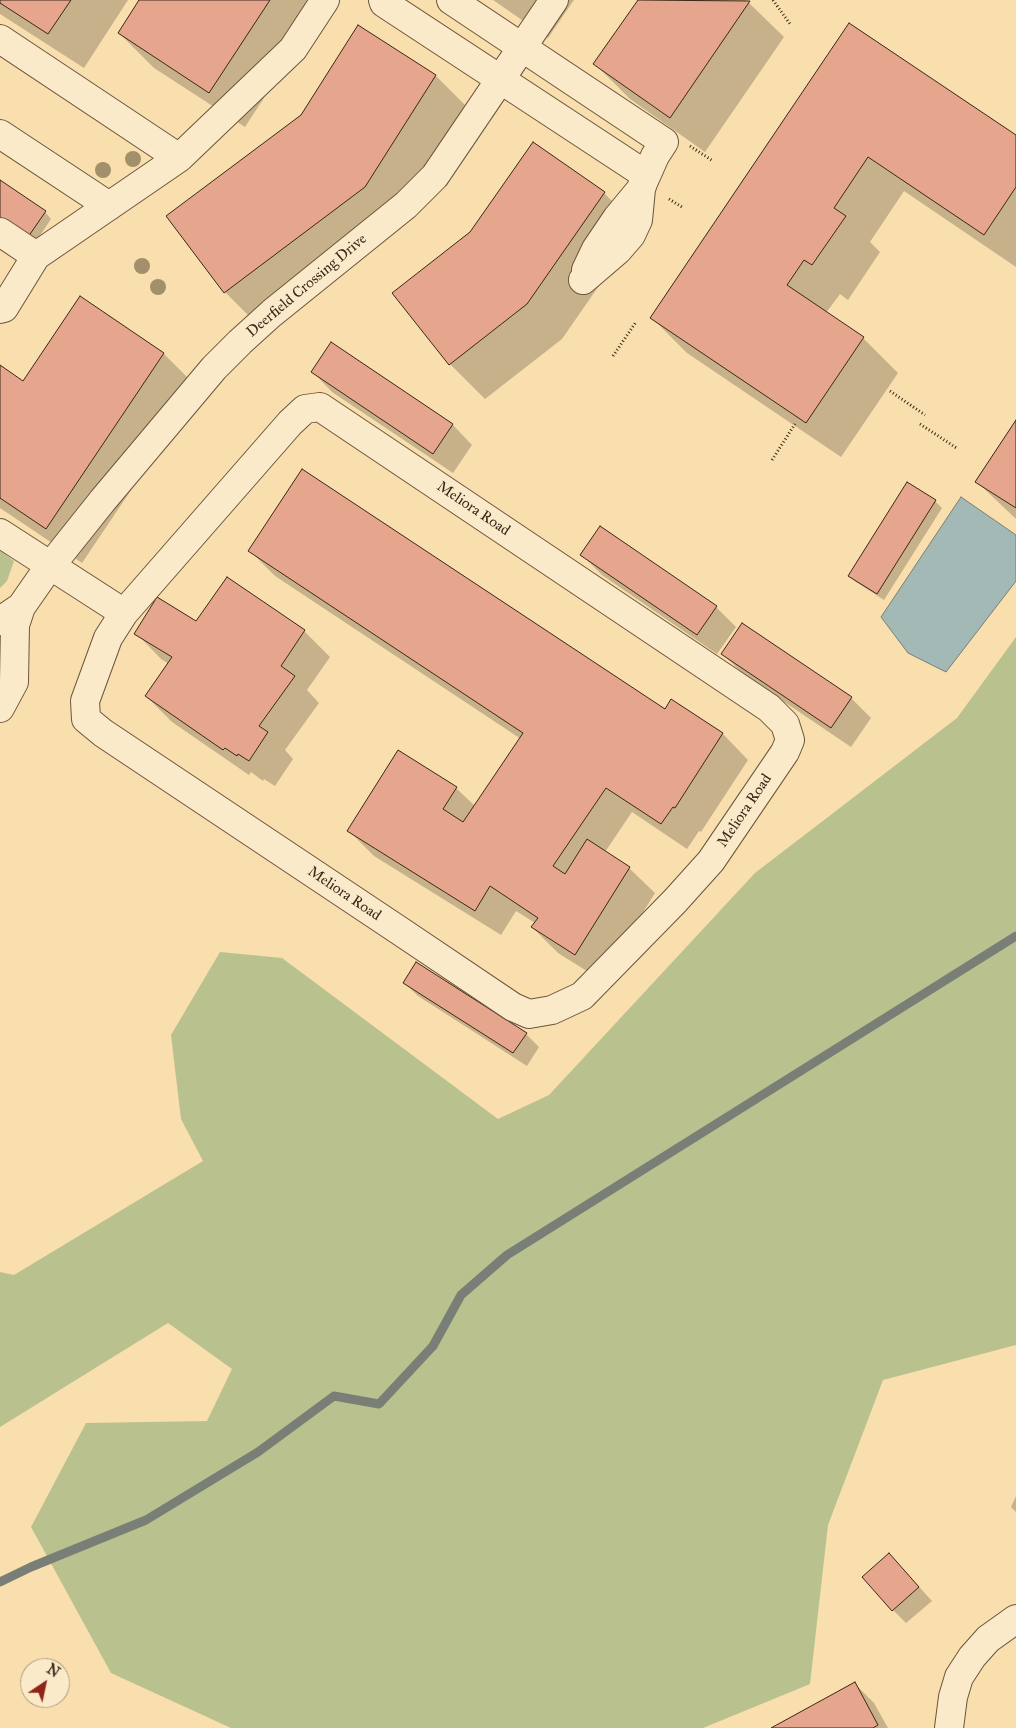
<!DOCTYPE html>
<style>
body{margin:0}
#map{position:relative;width:1016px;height:1728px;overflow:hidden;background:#f9deae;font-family:"IM FELL Great Primer",serif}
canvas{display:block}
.north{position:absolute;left:20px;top:1658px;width:50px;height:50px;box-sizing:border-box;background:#fbeaca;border:1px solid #ae9c82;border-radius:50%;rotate:34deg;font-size:14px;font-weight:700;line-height:20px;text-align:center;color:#3b2717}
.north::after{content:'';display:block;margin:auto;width:18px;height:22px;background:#8f2418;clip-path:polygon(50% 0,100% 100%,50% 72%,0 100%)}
</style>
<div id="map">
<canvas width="1016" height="1728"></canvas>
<div class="north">N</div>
</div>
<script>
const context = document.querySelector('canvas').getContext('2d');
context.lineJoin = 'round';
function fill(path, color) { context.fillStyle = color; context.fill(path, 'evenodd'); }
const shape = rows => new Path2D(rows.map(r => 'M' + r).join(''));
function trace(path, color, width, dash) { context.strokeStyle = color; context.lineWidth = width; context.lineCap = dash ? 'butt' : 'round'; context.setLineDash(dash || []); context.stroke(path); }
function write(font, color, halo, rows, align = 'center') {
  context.font = font + ' "IM FELL Great Primer",serif'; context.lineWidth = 4; context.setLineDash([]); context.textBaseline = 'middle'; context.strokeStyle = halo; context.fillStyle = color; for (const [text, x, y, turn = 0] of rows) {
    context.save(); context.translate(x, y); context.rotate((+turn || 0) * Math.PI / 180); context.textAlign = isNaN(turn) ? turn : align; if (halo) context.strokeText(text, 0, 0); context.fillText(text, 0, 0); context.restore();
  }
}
fill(shape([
 [0,550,14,561,7,581,0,588],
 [1016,637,1016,1345,883,1380,828,1525,810,1684,703,1728,231,1728,111,1673,31,1527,86,1423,207,1421,232,1369,168,1323,0,1427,0,1272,14,1275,203,1161,181,1119,171,1035,220,952,282,958,498,1119,549,1095,755,873,957,718]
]), '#b9c28e');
const water = shape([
 [961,497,1016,535,1016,581,946,672,908,653,881,617,961,497]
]);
fill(water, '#a2b9b5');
trace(water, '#797f76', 1);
fill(shape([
 [0,0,128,0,84,68,0,14],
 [141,0,328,0,245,127,154,68,119,33],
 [493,0,574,0,548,38],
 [639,0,746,0,784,37,705,152,630,99,595,64],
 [849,24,1016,137,1016,267,904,191,870,242,880,252,848,300,840,294,826,313,863,338,898,373,841,457,687,353,652,318],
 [359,27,436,76,471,111,400,222,260,327,225,292],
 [0,182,45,212,51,219,33,246],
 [604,193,639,228,562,339,485,399,450,364,471,233],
 [80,298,164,354,199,389,82,563,0,508,0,367,24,383],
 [332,344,453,425,472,445,453,473,332,392,313,372],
 [1016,422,1016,519,977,482],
 [935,501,942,508,884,600,856,582,850,576],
 [600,528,716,607,736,627,717,654,602,575,582,555],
 [249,550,665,711,671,701,723,734,748,760,701,832,699,831,687,849,632,812,605,852,629,868,655,893,601,980,558,953,532,927,535,923,516,911,501,935,374,856,349,831,456,788,475,806,521,739,275,576],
 [227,579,304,631,330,657,307,690,319,703,285,750,293,759,275,786,264,779,263,781,251,772,249,775,172,722,146,696,169,664,161,659,136,633,196,623],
 [742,625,851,698,871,718,851,747,743,674,723,654],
 [405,983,526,1034,539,1047,527,1066,418,996],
 [1016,1496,1016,1512,1011,1507],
 [889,1554,932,1601,906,1623,893,1610],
 [855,1684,874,1703,888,1728,773,1728]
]), '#0003');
trace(shape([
 [0,1582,31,1567,146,1520,258,1452,334,1396,379,1404,433,1346,461,1295,507,1255,1016,936]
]), '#797f76', 9);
const building = shape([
 [0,0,71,0,48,34,0,3,0,0],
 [139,0,270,0,209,93,118,33,139,0],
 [638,0,750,1,670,118,593,64,638,0],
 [849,23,1016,135,1016,187,984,235,868,157,834,208,846,216,812,265,804,260,787,285,864,337,806,423,650,318,849,23],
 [358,25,436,75,365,187,224,293,166,216,301,115,358,25],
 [533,142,605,192,527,304,449,365,392,293,470,232,533,142],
 [0,180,46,211,26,240,0,223,0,180],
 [80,296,164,353,46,529,0,498,0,365,23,381,80,296],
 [331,342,453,424,433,454,311,372,331,342],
 [1016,420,1016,508,975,482,1016,420],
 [302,469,665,709,671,699,723,733,675,808,673,807,661,824,606,788,553,866,565,874,587,839,630,867,575,955,531,927,538,918,490,886,475,911,347,831,398,750,457,787,443,809,463,822,523,733,248,551,302,469],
 [907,482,936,500,877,594,848,576,907,482],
 [600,526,717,606,697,635,580,555,600,526],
 [227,577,305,630,281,666,295,676,259,726,268,732,249,761,238,754,237,756,225,748,223,750,145,696,172,657,134,634,157,597,196,621,227,577],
 [742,623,852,697,831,728,721,654,742,623],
 [416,962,527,1033,513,1053,403,983,416,962],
 [889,1553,919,1587,892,1611,862,1577,889,1553],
 [855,1682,878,1725,873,1728,771,1728,855,1682]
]);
fill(building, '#e6a58d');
trace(building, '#3b2717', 1);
const minor = shape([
 [383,0,384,3,646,175],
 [451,0,664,142,655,156,643,183,641,189,638,220,631,235,618,250,583,280],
 [0,39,179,158,293,49,325,0],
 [0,134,109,206],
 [0,232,36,256,4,308,0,309],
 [36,256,179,158],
 [586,270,596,249,617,218,641,189],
 [0,533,124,613,108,638,85,701,86,719,103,733,400,931,513,1007,529,1014,552,1010,582,996,675,901,711,861,785,752,790,740,785,724,769,708,320,407,305,409,290,423,124,613],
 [0,621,21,607,44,574,103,500,214,368,240,342,272,313,406,205,435,176,554,0],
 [0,708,14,682,15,625,21,607],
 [949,1728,953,1697,959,1677,972,1657,988,1639,1016,1619]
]);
trace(minor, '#6a553d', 30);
trace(shape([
 [773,0,790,24],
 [690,146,713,161],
 [669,199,682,207],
 [613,356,636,322],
 [890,391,925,415],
 [920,424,958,449],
 [772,460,795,424]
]), '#3b2717', 3, [1, 2.5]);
trace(minor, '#fbeaca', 28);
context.fillStyle = '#a28f6b';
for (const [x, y] of [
 [133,159],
 [103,170],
 [142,266],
 [158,287]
]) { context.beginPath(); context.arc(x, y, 8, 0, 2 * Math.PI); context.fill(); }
write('15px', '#3b2717', '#fbeaca', [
 ["Deerfield Crossing Drive",307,286,-40],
 ["Meliora Road",473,509,34],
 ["Meliora Road",745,811,-56],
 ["Meliora Road",344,894,34]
]);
</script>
